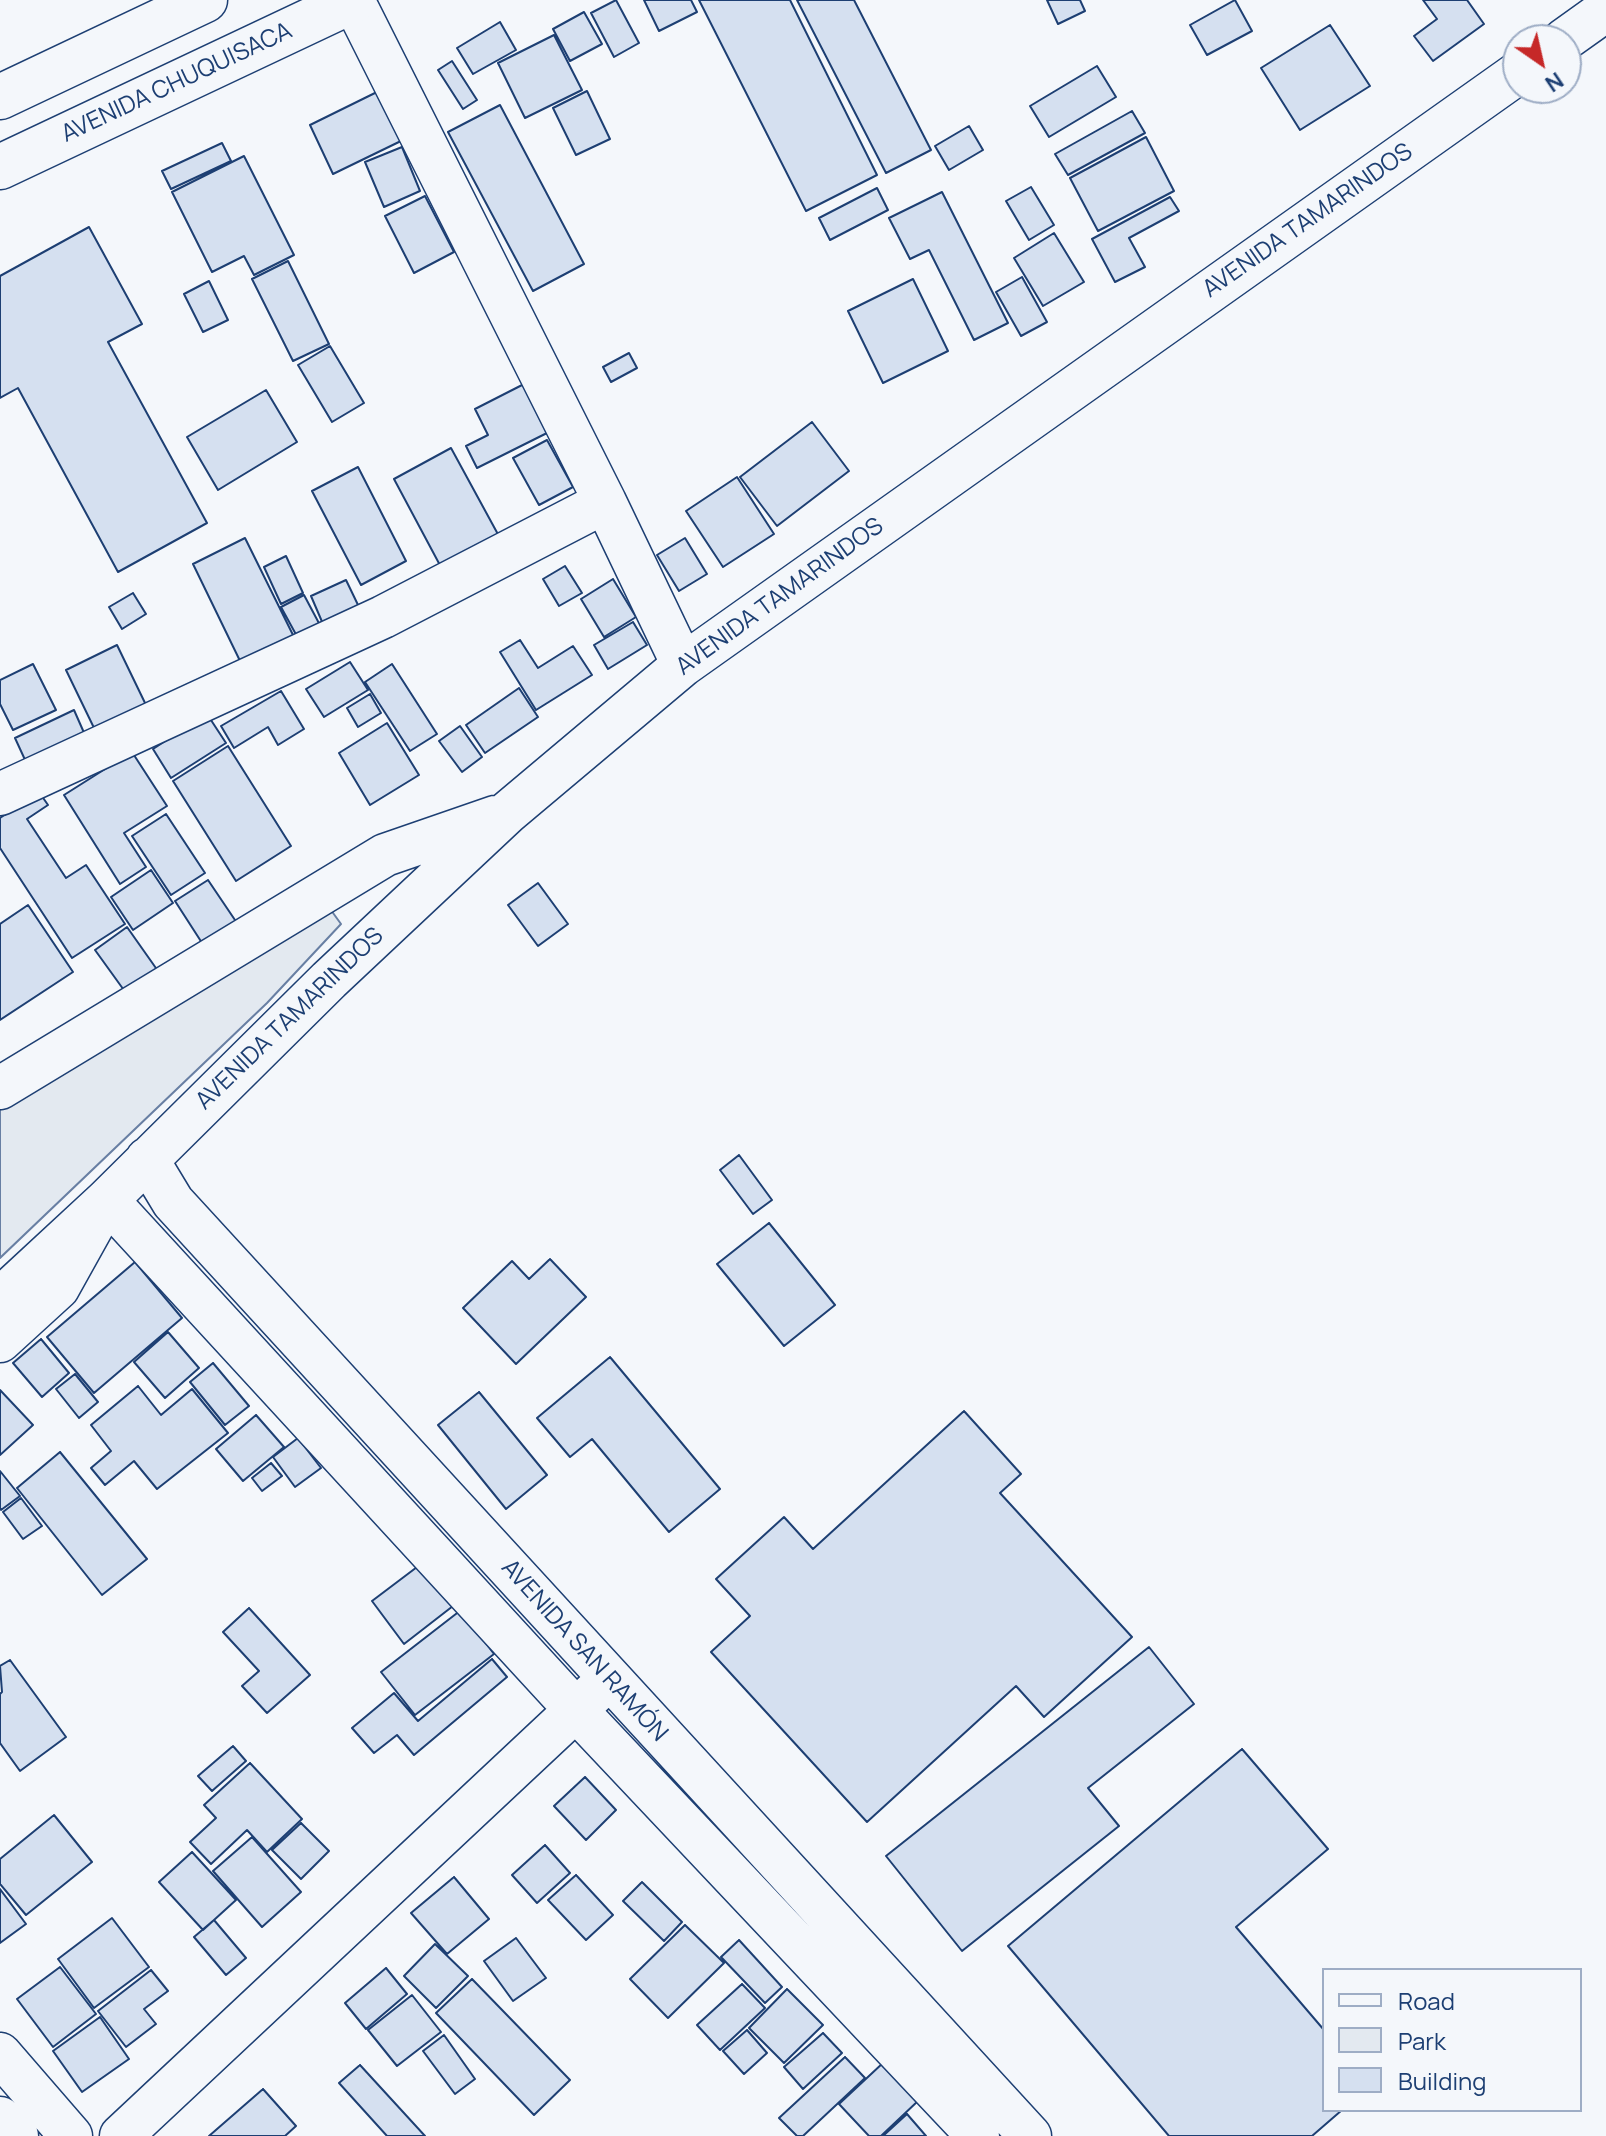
<!DOCTYPE html>
<meta charset="utf-8">
<style>
body{margin:0}
#map{position:relative;width:1606px;height:2136px;overflow:hidden;background:#f4f7fb;font-family:Manrope,sans-serif}
canvas{display:block}
.legend{position:absolute;left:1322px;top:1968px;width:260px;height:144px;box-sizing:border-box;background:#f4f7fb;border:2px solid #9eadc5;margin:0;padding:10px 14px;list-style:none;font-size:24px;color:#1d3f73}
.legend li{display:flex;align-items:center;gap:16px;height:40px}
.legend b{width:40px;border:2px solid #9eadc5}
.north{position:absolute;left:1502px;top:24px;width:80px;height:80px;box-sizing:border-box;background:#f4f7fb;border:2px solid #9eadc5;border-radius:50%;rotate:146deg;font-size:22px;font-weight:700;line-height:32px;text-align:center;color:#1d3f73}
.north::after{content:'';display:block;margin:auto;width:28px;height:36px;background:#c62828;clip-path:polygon(50% 0,100% 100%,50% 72%,0 100%)}
</style>
<div id="map">
<canvas width="1606" height="2136"></canvas>
<ul class="legend">
<li><b style="height:10px;background:#f4f7fb"></b>Road</li>
<li><b style="height:22px;background:#e3e9f0"></b>Park</li>
<li><b style="height:22px;background:#d5e0f0"></b>Building</li>
</ul>
<div class="north">N</div>
</div>
<script>
const context = document.querySelector('canvas').getContext('2d');
context.lineJoin = 'round';
function fill(path, color) { context.fillStyle = color; context.fill(path, 'evenodd'); }
const shape = rows => new Path2D(rows.map(r => 'M' + r).join(''));
function trace(path, color, width, dash) { context.strokeStyle = color; context.lineWidth = width; context.lineCap = dash ? 'butt' : 'round'; context.setLineDash(dash || []); context.stroke(path); }
function write(font, color, halo, rows, align = 'center') {
  context.font = font + ' Manrope,sans-serif'; context.lineWidth = 6; context.setLineDash([]); context.textBaseline = 'middle'; context.strokeStyle = halo; context.fillStyle = color; for (const [text, x, y, turn = 0] of rows) {
    context.save(); context.translate(x, y); context.rotate((+turn || 0) * Math.PI / 180); context.textAlign = isNaN(turn) ? turn : align; if (halo) context.strokeText(text, 0, 0); context.fillText(text, 0, 0); context.restore();
  }
}
const green = shape([
 [328,906,341,924,267,1003,0,1258,0,1105,328,906]
]);
fill(green, '#e3e9f0');
trace(green, '#687fa3', 2);
const building = shape([
 [616,0,639,43,614,57,591,13,616,0],
 [644,0,691,0,697,12,659,31,644,0],
 [699,0,790,0,877,175,806,211,699,0],
 [797,0,854,0,931,150,886,173,797,0],
 [1047,0,1080,0,1085,11,1058,24,1047,0],
 [1235,0,1252,31,1207,55,1190,25,1235,0],
 [1423,0,1467,0,1484,24,1433,61,1414,36,1437,19,1423,0],
 [584,12,602,44,570,61,553,29,584,12],
 [500,22,516,50,473,74,457,48,500,22],
 [1330,25,1370,86,1300,130,1261,68,1330,25],
 [554,35,582,90,525,118,498,63,554,35],
 [452,61,477,100,463,109,438,70,452,61],
 [1097,66,1116,97,1049,137,1030,106,1097,66],
 [379,91,403,140,333,174,310,125,379,91],
 [587,91,610,139,576,155,553,108,587,91],
 [500,105,584,264,533,291,448,132,500,105],
 [1132,111,1145,133,1068,175,1055,154,1132,111],
 [969,126,983,150,949,170,935,146,969,126],
 [1146,137,1174,191,1098,231,1070,178,1146,137],
 [222,143,231,161,171,189,162,171,222,143],
 [402,147,420,191,384,207,365,162,402,147],
 [244,156,294,255,254,275,244,256,212,272,172,192,244,156],
 [1031,187,1054,225,1029,240,1006,201,1031,187],
 [877,188,888,210,830,240,819,218,877,188],
 [942,192,1008,323,974,340,929,250,910,259,889,218,942,192],
 [425,196,454,252,414,273,385,216,425,196],
 [1170,197,1179,211,1129,238,1145,267,1115,282,1092,239,1170,197],
 [89,227,142,324,108,342,207,523,118,572,18,388,0,398,0,276,89,227],
 [1054,233,1084,282,1043,306,1014,258,1054,233],
 [288,261,329,344,293,361,252,279,288,261],
 [1022,277,1047,322,1021,336,996,292,1022,277],
 [913,279,948,351,883,383,848,311,913,279],
 [209,281,228,320,203,332,184,294,209,281],
 [330,346,364,403,332,422,298,365,330,346],
 [629,353,637,368,611,382,603,367,629,353],
 [526,383,551,431,477,468,466,446,488,435,475,409,526,383],
 [266,390,297,442,218,490,187,437,266,390],
 [812,422,849,471,777,526,740,477,812,422],
 [547,440,573,487,539,505,513,458,547,440],
 [451,448,500,538,442,569,394,479,451,448],
 [358,467,406,561,361,585,312,491,358,467],
 [737,477,774,534,723,567,686,511,737,477],
 [245,538,295,639,242,665,193,564,245,538],
 [685,538,707,574,679,591,657,555,685,538],
 [286,556,303,593,281,604,264,567,286,556],
 [565,566,582,593,559,606,543,579,565,566],
 [613,579,636,617,604,637,581,599,613,579],
 [346,580,359,607,323,624,311,596,346,580],
 [133,593,146,614,122,629,109,607,133,593],
 [304,595,321,627,299,640,281,607,304,595],
 [633,622,647,645,608,669,594,645,633,622],
 [520,640,538,668,573,646,592,675,536,710,500,652,520,640],
 [117,645,146,705,95,730,66,670,117,645],
 [350,662,368,690,324,717,306,689,350,662],
 [33,664,56,710,13,730,0,704,0,680,33,664],
 [392,664,437,734,410,751,365,682,392,664],
 [519,688,538,717,485,753,466,725,519,688],
 [281,691,304,729,278,745,268,727,234,748,221,726,281,691],
 [370,694,381,713,358,727,347,708,370,694],
 [74,710,85,735,26,762,15,738,74,710],
 [207,714,226,743,171,778,153,749,207,714],
 [387,723,419,775,370,805,339,753,387,723],
 [460,726,482,757,462,772,439,741,460,726],
 [228,746,291,846,236,881,173,781,228,746],
 [132,752,167,806,124,833,146,867,120,884,64,795,132,752],
 [39,792,48,805,27,819,66,878,86,865,125,924,72,958,0,848,0,818,39,792],
 [166,814,205,873,171,895,132,836,166,814],
 [151,870,173,903,133,930,111,897,151,870],
 [208,880,237,923,204,946,175,901,208,880],
 [538,883,568,924,538,946,508,905,538,883],
 [28,905,73,972,0,1020,0,924,28,905],
 [127,927,158,971,126,993,95,950,127,927],
 [739,1155,772,1200,753,1214,720,1170,739,1155],
 [769,1223,835,1305,784,1346,717,1264,769,1223],
 [550,1259,586,1297,516,1364,463,1308,512,1261,529,1279,550,1259],
 [135,1262,182,1318,94,1393,47,1337,135,1262],
 [168,1332,199,1368,165,1398,134,1362,168,1332],
 [41,1339,69,1373,42,1397,13,1363,41,1339],
 [610,1357,720,1489,669,1532,592,1439,570,1457,537,1418,610,1357],
 [213,1363,249,1406,225,1425,190,1382,213,1363],
 [75,1374,98,1402,79,1418,56,1389,75,1374],
 [138,1386,161,1415,192,1389,228,1433,157,1489,134,1461,105,1485,91,1468,111,1451,91,1425,138,1386],
 [0,1390,33,1425,0,1455,0,1390],
 [479,1392,547,1475,506,1509,438,1425,479,1392],
 [964,1411,1021,1474,1000,1493,1132,1637,1044,1717,1016,1686,867,1822,711,1652,750,1616,716,1579,784,1517,813,1549,964,1411],
 [256,1415,284,1447,243,1481,216,1449,256,1415],
 [298,1438,321,1468,295,1487,273,1457,298,1438],
 [60,1452,147,1559,102,1595,17,1488,60,1452],
 [271,1463,282,1476,262,1491,252,1478,271,1463],
 [0,1471,20,1496,1,1510,0,1508,0,1471],
 [21,1498,42,1526,23,1539,3,1512,21,1498],
 [421,1564,453,1606,404,1644,372,1601,421,1564],
 [249,1608,310,1675,267,1713,242,1686,259,1671,223,1632,249,1608],
 [461,1610,494,1654,415,1715,381,1672,461,1610],
 [1149,1647,1194,1704,1088,1788,1119,1826,962,1951,886,1856,1149,1647],
 [492,1659,507,1677,414,1755,397,1735,374,1753,352,1728,394,1693,418,1721,492,1659],
 [10,1660,66,1737,20,1771,0,1743,0,1694,2,1692,0,1666,10,1660],
 [233,1746,246,1761,212,1791,198,1776,233,1746],
 [1242,1749,1328,1849,1236,1927,1324,2030,1324,2110,1342,2110,1312,2136,1169,2136,1008,1946,1242,1749],
 [250,1763,302,1819,267,1852,247,1830,211,1864,190,1842,216,1818,204,1805,250,1763],
 [585,1777,616,1810,586,1840,554,1806,585,1777],
 [54,1815,92,1862,26,1915,0,1884,0,1859,54,1815],
 [301,1823,329,1851,301,1879,272,1850,301,1823],
 [252,1837,301,1892,262,1927,213,1871,252,1837],
 [545,1845,570,1873,537,1903,512,1875,545,1845],
 [192,1852,236,1900,203,1930,159,1882,192,1852],
 [576,1875,613,1915,586,1940,548,1900,576,1875],
 [454,1877,489,1919,447,1954,411,1913,454,1877],
 [642,1882,682,1922,664,1941,623,1901,642,1882],
 [0,1889,26,1924,0,1943,0,1889],
 [112,1918,149,1967,94,2008,58,1959,112,1918],
 [214,1920,246,1958,226,1975,194,1937,214,1920],
 [685,1925,724,1963,668,2018,630,1979,685,1925],
 [516,1938,546,1978,513,2001,484,1961,516,1938],
 [739,1940,782,1987,765,2003,721,1957,739,1940],
 [435,1944,468,1976,436,2008,404,1976,435,1944],
 [60,1967,96,2014,53,2047,17,1999,60,1967],
 [386,1968,407,1994,366,2029,345,2003,386,1968],
 [151,1970,168,1991,144,2009,156,2024,126,2047,98,2011,151,1970],
 [472,1979,570,2080,534,2115,436,2013,472,1979],
 [742,1984,765,2008,720,2050,697,2025,742,1984],
 [787,1989,823,2025,784,2063,749,2028,787,1989],
 [412,1995,441,2032,397,2066,368,2030,412,1995],
 [100,2017,129,2059,82,2092,53,2051,100,2017],
 [747,2030,767,2053,744,2074,723,2051,747,2030],
 [823,2033,842,2053,803,2089,784,2067,823,2033],
 [444,2035,475,2079,455,2094,423,2051,444,2035],
 [845,2057,865,2078,803,2136,797,2136,779,2118,845,2057],
 [884,2062,919,2100,881,2136,869,2136,839,2104,884,2062],
 [360,2065,425,2136,387,2136,339,2083,360,2065],
 [263,2089,296,2126,285,2136,209,2136,263,2089],
 [907,2114,926,2136,883,2136,907,2114]
]);
fill(building, '#d5e0f0');
trace(building, '#1d3f73', 2);
const minor = shape([
 [1564,40,1606,10],
 [605,502,683,665],
 [0,794,383,617,605,502,353,0],
 [0,1088,385,855,495,817],
 [147,1159,173,1202,1030,2136],
 [0,1299,107,1200,58,1288,0,1341],
 [0,2054,71,2136],
 [0,2118,17,2136],
 [121,2136,596,1691],
 [978,2136,576,1710,107,1200,329,980,507,813,683,665,1518,73]
]);
const major = shape([
 [0,97,205,0],
 [0,167,354,0]
]);
trace(minor, '#1d3f73', 45);
trace(major, '#1d3f73', 47);
trace(minor, '#f4f7fb', 42);
trace(major, '#f4f7fb', 44);
write('24px', '#1d3f73', '#f4f7fb', [
 ["AVENIDA CHUQUISACA",177,83,-25],
 ["AVENIDA TAMARINDOS",1308,221,-35],
 ["AVENIDA TAMARINDOS",780,597,-36],
 ["AVENIDA TAMARINDOS",290,1019,-44],
 ["AVENIDA SAN RAMÓN",584,1651,48]
]);
</script>
